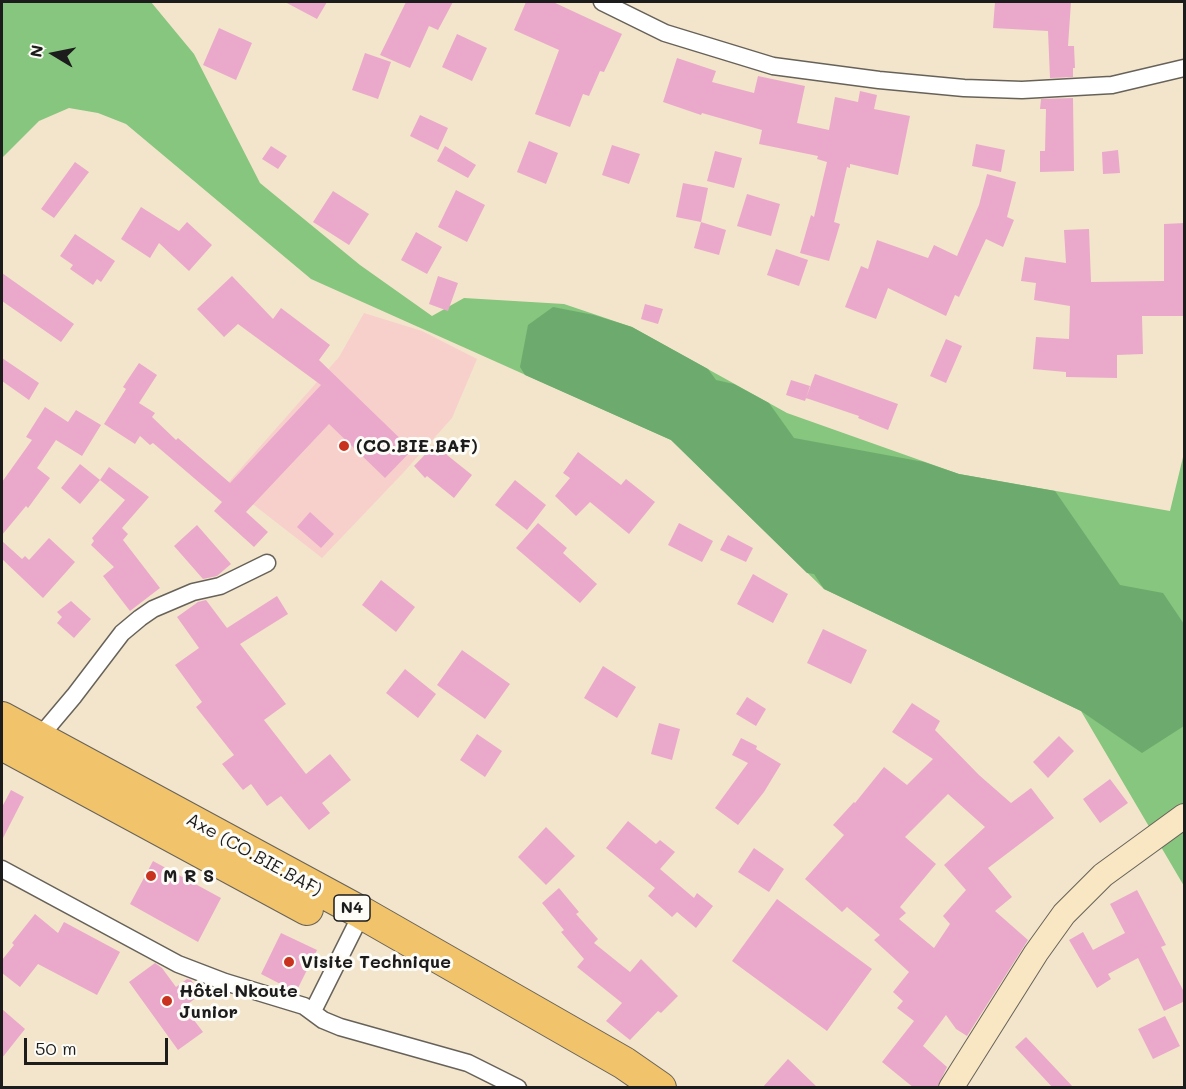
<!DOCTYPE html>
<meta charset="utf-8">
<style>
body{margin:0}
#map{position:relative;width:1186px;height:1089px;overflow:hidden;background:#f3e5cb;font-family:Mali,sans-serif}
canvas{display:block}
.frame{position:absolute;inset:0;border:3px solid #1c1c1c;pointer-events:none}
.north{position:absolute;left:24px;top:24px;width:60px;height:60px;-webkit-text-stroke:4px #fdfcf7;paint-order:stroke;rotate:280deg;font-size:16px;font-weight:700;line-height:24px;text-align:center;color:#1c1c1c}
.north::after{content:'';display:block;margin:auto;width:21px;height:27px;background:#1c1c1c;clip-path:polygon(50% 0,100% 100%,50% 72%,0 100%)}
.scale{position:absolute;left:24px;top:1038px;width:144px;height:27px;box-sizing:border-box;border:3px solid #1c1c1c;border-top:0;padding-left:8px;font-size:18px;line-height:21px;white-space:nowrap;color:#1c1c1c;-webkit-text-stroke:4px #fdfcf7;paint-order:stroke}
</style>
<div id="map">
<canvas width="1186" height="1089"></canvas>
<div class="frame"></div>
<div class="north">N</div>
<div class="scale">50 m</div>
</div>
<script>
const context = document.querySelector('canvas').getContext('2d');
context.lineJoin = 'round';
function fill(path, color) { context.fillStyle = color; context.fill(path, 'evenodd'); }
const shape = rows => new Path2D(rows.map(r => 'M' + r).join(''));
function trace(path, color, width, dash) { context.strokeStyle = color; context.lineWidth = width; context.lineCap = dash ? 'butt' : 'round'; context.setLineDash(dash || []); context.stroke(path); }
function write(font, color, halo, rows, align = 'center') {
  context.font = font + ' Mali,sans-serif'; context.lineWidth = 6; context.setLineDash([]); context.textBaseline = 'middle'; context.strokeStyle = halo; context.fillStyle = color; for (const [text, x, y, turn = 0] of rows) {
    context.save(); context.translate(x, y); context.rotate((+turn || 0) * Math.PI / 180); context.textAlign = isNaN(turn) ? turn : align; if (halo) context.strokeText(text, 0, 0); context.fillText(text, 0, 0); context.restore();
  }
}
fill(shape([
 [364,313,422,331,477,359,452,418,403,473,322,558,227,484,339,357]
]), '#f7d0cc');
fill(shape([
 [2,2,151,2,194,54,260,183,360,265,432,316,464,298,564,304,632,327,787,413,959,474,1170,511,1184,453,1184,886,1081,711,824,589,671,440,311,279,126,124,98,113,69,108,39,121,2,158]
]), '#86c67e');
fill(shape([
 [553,307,594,315,632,327,708,369,716,380,734,384,769,403,794,438,924,462,959,474,1055,491,1120,585,1163,593,1184,624,1184,726,1142,753,1081,711,824,589,814,574,807,573,671,440,525,375,520,367,528,325]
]), '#6cab6d');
fill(shape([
 [285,2,327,2,317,19],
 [406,2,453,2,438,30,429,26,410,68,380,55],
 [526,2,553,2,622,34,604,72,600,71,589,96,583,94,570,127,535,114,559,50,514,30],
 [995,2,1071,2,1068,46,1074,46,1075,68,1073,68,1073,77,1050,78,1048,31,993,28],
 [219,28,252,43,236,80,203,65],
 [457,34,487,48,472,81,442,67],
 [365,53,391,62,378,99,352,90],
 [677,58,716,71,712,82,754,93,758,76,805,86,797,123,829,130,835,97,858,102,860,91,877,95,874,109,910,116,898,175,850,164,850,168,847,167,834,222,840,224,829,261,800,253,811,215,814,217,827,162,817,159,818,156,759,144,762,130,702,113,701,115,663,102],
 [1073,98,1074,171,1040,172,1040,151,1045,151,1046,109,1040,109,1041,99],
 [420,115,448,128,438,150,410,136],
 [529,141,558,153,546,184,517,172],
 [976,144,1005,150,1001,172,972,166],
 [612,145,640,154,629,184,602,175],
 [271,146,287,156,278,169,262,159],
 [445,146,476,165,468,178,437,161],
 [1118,150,1120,173,1103,174,1102,152],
 [715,151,742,158,734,188,707,181],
 [75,162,89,172,54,218,41,209],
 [987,174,1016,182,1007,217,1014,220,1003,247,986,239,959,297,955,295,946,316,888,288,876,319,845,307,861,266,868,269,877,240,928,258,934,245,957,256,979,205],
 [683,183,708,188,701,222,676,217],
 [456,190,485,205,467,242,438,227],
 [333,191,369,214,349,245,313,222],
 [747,194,780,204,771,236,737,226],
 [141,207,179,231,187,222,212,245,189,271,159,243,150,258,121,239],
 [701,222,726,230,719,255,694,248],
 [1185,223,1185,316,1142,316,1143,354,1117,355,1117,378,1066,377,1066,372,1033,369,1036,337,1069,339,1070,306,1034,300,1036,283,1021,281,1025,257,1066,263,1064,230,1089,229,1091,282,1164,281,1164,224],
 [416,232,442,247,427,274,401,260],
 [75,234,115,261,101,282,97,279,93,285,70,269,73,265,60,256],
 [776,249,808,260,799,286,767,275],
 [2,273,74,324,61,342,2,301],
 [232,276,273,319,281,308,330,345,319,360,412,450,385,478,329,424,246,512,268,532,254,547,214,511,222,502,153,443,150,445,140,436,135,444,104,424,126,389,123,387,139,363,157,375,139,403,155,413,152,417,176,440,178,438,230,483,321,385,238,324,224,337,197,309],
 [438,276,458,283,448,311,429,304],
 [645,304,663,309,658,324,641,319],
 [946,339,962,346,946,383,930,376],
 [2,358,39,383,29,400,2,381],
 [815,374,898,404,888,430,858,418,859,416,806,398],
 [791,380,810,386,805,401,786,395],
 [45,407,68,422,76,410,101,425,82,456,56,440,37,468,50,478,28,508,26,506,2,535,2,482,32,440,26,437],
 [439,440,451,451,447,455,472,475,454,498,427,476,425,478,414,466],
 [578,452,621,485,626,479,655,502,629,534,590,502,576,516,555,496,570,478,563,473],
 [80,464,100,480,80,504,61,488],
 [109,467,149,497,122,528,128,534,123,540,160,588,130,611,103,576,114,567,91,545,94,541,92,538,125,500,100,480],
 [515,480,546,505,527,530,495,505],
 [310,512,334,534,321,548,297,527],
 [538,523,567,548,563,553,597,584,580,603,516,548],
 [679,523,713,541,702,562,668,545],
 [197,525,231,564,217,576,203,579,174,546],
 [728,535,753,548,746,562,720,550],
 [49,538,75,562,43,598,2,559,2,541,22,559,25,556,29,560],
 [753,574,788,594,773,623,737,604],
 [381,580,415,607,396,632,362,605],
 [277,596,288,614,240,644,286,704,264,720,306,774,330,754,351,780,322,803,330,813,309,830,281,796,267,806,251,784,243,790,222,764,234,755,196,707,202,702,175,665,199,648,177,617,198,602,206,600,227,628],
 [71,601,91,619,74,638,57,623,62,617,57,612],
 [823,629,867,650,851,684,807,663],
 [462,650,510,684,485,719,437,685],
 [603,666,636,687,617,718,584,698],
 [405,669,436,694,418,718,386,693],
 [747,697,766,709,756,726,736,714],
 [912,703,940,721,935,730,979,775,1011,803,1031,788,1054,818,988,868,1012,897,995,911,1028,940,967,1036,956,1029,946,1015,923,1046,947,1067,937,1088,914,1088,882,1062,914,1021,897,1008,903,1001,893,992,909,972,874,940,880,935,847,907,842,912,805,879,844,835,833,825,854,802,855,803,884,767,907,785,933,759,892,732],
 [948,794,985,827,944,865,966,890,943,916,950,924,934,948,899,919,906,913,900,907,936,864,905,837],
 [659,723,680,729,672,760,651,754],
 [477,734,502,751,485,777,460,760],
 [1059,736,1074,751,1048,778,1033,762],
 [741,738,757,746,756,749,781,764,764,792,738,825,715,808,748,763,732,755],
 [1110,779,1128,803,1100,823,1083,799],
 [11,790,24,797,2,840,2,807],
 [628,821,656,844,660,840,675,852,660,869,694,898,697,893,713,906,696,928,677,912,672,917,648,896,655,888,606,848],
 [546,827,575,856,546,885,518,857],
 [754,848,784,869,769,892,738,872],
 [153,861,221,898,198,942,130,904],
 [559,888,579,912,576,914,598,939,594,943,630,972,641,959,678,996,661,1013,658,1011,630,1040,606,1021,622,1003,577,967,584,959,561,932,564,930,542,903],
 [1137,890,1166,945,1161,947,1185,994,1185,1001,1164,1011,1138,958,1108,974,1111,979,1097,988,1069,940,1083,932,1093,950,1125,933,1110,904],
 [777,899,872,969,827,1031,732,961],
 [35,914,58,933,64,922,120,952,97,995,38,964,20,987,2,973,2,960,14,945,12,943],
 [281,933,317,950,296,992,261,974],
 [155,963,162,968,176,987,187,979,191,980,201,994,184,1007,203,1032,178,1050,129,982],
 [2,1009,25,1029,2,1058],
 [1165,1016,1180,1046,1153,1059,1138,1029],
 [1026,1037,1074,1088,1053,1088,1015,1047],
 [788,1059,818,1088,762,1088]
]), '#eaa9cb');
const street = shape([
 [602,2,665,33,773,66,879,80,964,88,1022,90,1112,85,1184,68],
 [36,741,74,696,122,633,140,618,153,609,193,592,220,586,267,563],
 [2,869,178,964,225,982,304,1006,323,1020,340,1027,468,1063,518,1088],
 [313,1011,362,913]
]);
const secondary = shape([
 [951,1088,1036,953,1064,914,1103,875,1184,816]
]);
const highway = shape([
 [2,718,362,913,624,1063,660,1088],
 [2,744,307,909]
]);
trace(street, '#676259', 19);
trace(secondary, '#676259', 26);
trace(highway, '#676259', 34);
trace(street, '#fff', 16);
trace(secondary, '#f9e7c3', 24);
trace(highway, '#f1c36a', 32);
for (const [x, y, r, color] of [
 [344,446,6,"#c8321e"],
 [151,876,6,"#c8321e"],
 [289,962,6,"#c8321e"],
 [167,1001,6,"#c8321e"]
]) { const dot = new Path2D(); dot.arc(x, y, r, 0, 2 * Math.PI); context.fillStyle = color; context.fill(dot); trace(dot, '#fdfcf7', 2); }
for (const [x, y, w] of [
 [352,908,36]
]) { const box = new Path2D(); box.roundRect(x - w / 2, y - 13, w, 26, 4.5); context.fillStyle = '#fdfcf7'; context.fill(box); trace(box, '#1c1c1c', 1.5); }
write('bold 16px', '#1c1c1c', null, [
 ["N4",352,908]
]);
write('bold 18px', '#1c1c1c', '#fdfcf7', [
 ["(CO.BIE.BAF)",356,446],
 ["M R S",163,876],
 ["Visite Technique",301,962],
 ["Hôtel Nkoute",179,991],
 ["Junior",179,1012]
], 'left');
write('18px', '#1c1c1c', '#fdfcf7', [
 ["Axe (CO.BIE.BAF)",254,855,29]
]);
</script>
